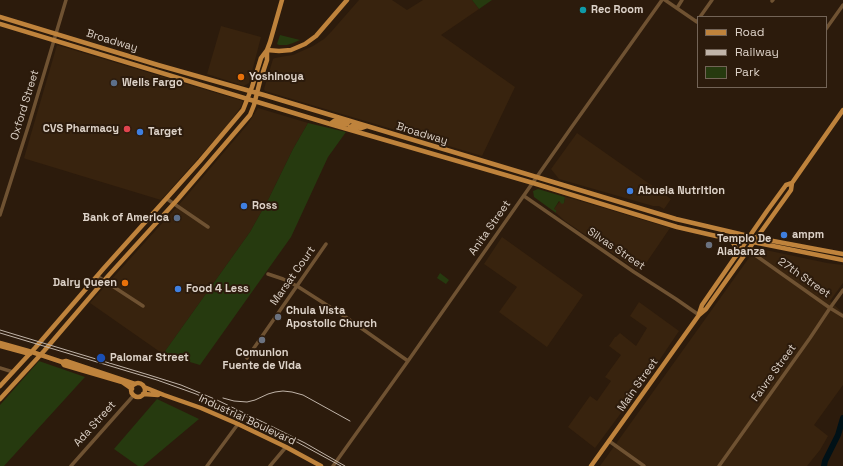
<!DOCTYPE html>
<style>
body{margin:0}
#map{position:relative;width:843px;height:466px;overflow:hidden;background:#2c1b0c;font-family:"Space Grotesk",sans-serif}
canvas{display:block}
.legend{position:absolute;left:697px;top:16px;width:130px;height:72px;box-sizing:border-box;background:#2c1b0c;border:1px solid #736457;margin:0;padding:5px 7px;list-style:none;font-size:12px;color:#ddd2c8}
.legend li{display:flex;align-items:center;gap:8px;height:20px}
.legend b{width:20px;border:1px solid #736457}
</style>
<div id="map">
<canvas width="843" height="466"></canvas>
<ul class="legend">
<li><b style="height:5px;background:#bf833c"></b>Road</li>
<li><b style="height:5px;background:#c0b4a9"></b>Railway</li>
<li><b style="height:11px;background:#263a0f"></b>Park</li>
</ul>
</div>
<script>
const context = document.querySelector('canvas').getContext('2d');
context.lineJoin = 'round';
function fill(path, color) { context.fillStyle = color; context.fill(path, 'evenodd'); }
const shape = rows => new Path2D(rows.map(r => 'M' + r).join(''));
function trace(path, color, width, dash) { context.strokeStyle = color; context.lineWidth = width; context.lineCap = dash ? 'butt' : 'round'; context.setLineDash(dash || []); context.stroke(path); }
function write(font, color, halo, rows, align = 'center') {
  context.font = font + ' "Space Grotesk",sans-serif'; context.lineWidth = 4; context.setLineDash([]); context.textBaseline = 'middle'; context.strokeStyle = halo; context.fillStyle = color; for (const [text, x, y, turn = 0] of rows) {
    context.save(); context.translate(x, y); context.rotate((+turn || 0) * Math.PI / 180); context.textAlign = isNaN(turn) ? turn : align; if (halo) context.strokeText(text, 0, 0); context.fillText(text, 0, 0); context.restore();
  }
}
fill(shape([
 [359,0,392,0,407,10,423,0,472,0,479,9,441,35,515,87,482,156,265,91,264,89,273,59,275,58,286,56,293,55,313,46,324,39,331,32],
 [221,26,261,37,249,83,244,86,207,74],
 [57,45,243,101,240,108,227,126,161,200,26,159,24,158],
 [258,108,308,123,293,149,269,198,250,232,163,354,90,303,184,199,248,124],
 [577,133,671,199,664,209,659,206,653,206,559,179,551,169],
 [565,197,577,200,670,228,640,272,565,221,556,213,556,210,554,209,560,201,564,203],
 [502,237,583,295,547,347,499,312,517,287,484,264],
 [756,248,827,263,843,265,843,283,830,301,843,313,843,385,814,425,828,436,820,450,807,466,600,466],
 [639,302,679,331,650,374,595,448,568,427,590,396,597,401,611,381,605,377,621,355,609,346,615,337,616,337,620,333,636,346,647,328,630,316]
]), '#38230e');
fill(shape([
 [472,0,492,0,479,9],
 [280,35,300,40,293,43,287,45,279,45,277,44],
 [308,123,346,132,328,157,291,237,200,365,163,354,250,232,269,198,293,149],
 [538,189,565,197,564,203,562,204,559,201,554,209,556,210,556,213,534,197,533,191],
 [440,273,449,280,446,284,437,278],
 [39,361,85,377,4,466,0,466,0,405],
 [157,399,199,419,143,466,138,466,114,449]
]), '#263a0f');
trace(shape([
 [824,466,825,461,838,435,843,418]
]), '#001117', 6);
trace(shape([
 [665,0,697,22,698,20],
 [772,1,773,0],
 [677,8,682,0],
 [700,17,712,0],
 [826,29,843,5],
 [524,196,634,272,676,299,699,315],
 [167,199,208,227],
 [0,215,29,124,66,0],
 [748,250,830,308,843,316],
 [268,274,283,279,297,286,344,316,408,361],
 [97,276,143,306],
 [247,358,326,244],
 [0,368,13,372],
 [609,441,644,466],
 [71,466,134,395],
 [207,466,238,424],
 [270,466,286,447],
 [333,466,408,361,571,128,662,0],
 [719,466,810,338,830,308,843,290]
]), '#6f5232', 3.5);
trace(shape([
 [0,17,158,65,264,95,676,219,757,238,843,254],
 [0,24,330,124,533,183,677,227,716,236,738,239,843,260],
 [267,50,279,51,291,50,305,44,316,36,347,0],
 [330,124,334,121,347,124,349,121],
 [349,129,350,127,352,126,361,128,367,126],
 [728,239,732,241,735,246,736,256],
 [699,314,702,305,767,211,786,185,792,183],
 [0,343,32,352,62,362,64,365,122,382,132,389],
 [0,346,30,354],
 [62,362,66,361,135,384],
 '131 390a7 7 0 1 1 14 0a7 7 0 1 1-14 0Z',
 [0,386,35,348,104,268,200,161,243,110,252,87,261,58,267,50,270,42,282,0],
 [144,387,164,395,201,408,238,424,286,447,321,466],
 [143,394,158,395],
 [0,399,44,351,109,275,178,199,250,115,254,105,260,81,267,60,267,50],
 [591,466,699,315,706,309,748,250,791,190,792,183,843,110]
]), '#bf833c', 4.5);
trace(shape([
 [0,333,157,380,196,394,235,411,284,435,341,466]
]), '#c0b4a9', 1);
trace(shape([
 [0,330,149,375,181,385,217,400,267,424,305,443,345,466],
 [223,398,234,401,247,402,255,400,268,394,275,392,283,391,292,392,303,395,350,421]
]), '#c0b4a9', 1);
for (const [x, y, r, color] of [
 [583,10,4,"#0f9aa8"],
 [241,77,4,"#e8710a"],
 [114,83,4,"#5c6f8a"],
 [127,129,4,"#e0444e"],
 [140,132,4,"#3f7fe0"],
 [630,191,4,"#3f7fe0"],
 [244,206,4,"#3f7fe0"],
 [177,218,4,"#5c6f8a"],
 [784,235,4,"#3f7fe0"],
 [709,245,4,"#6b7280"],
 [125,283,4,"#e8710a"],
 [178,289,4,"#3f7fe0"],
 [278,317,4,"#6b7280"],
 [262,340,4,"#6b7280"],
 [101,358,5,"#1a4fb4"]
]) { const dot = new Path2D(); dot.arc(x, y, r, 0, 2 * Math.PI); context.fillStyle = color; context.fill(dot); trace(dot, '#2c1b0c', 1.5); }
write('bold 11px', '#ddd2c8', '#2c1b0c', [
 ["Rec Room",591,10],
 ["Yoshinoya",249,77],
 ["Wells Fargo",122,83],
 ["CVS Pharmacy",119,129,"right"],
 ["Target",148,132],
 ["Abuela Nutrition",638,191],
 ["Ross",252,206],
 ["Bank of America",169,218,"right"],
 ["ampm",792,235],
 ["Templo De",717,239],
 ["Alabanza",717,252],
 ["Dairy Queen",117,283,"right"],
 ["Food 4 Less",186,289],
 ["Chula Vista",286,311],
 ["Apostolic Church",286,324],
 ["Comunion",262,353,"center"],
 ["Fuente de Vida",262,366,"center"],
 ["Palomar Street",110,358]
], 'left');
write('11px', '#ddd2c8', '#2c1b0c', [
 ["Broadway",112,41,17],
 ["Oxford Street",25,105,-73],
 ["Broadway",422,134,17],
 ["Anita Street",490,228,-55],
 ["Silvas Street",616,249,34],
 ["Marsat Court",293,276,-55],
 ["27th Street",804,278,35],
 ["Faivre Street",774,373,-54],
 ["Main Street",638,385,-55],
 ["Industrial Boulevard",247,420,25],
 ["Ada Street",95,424,-48]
]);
</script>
